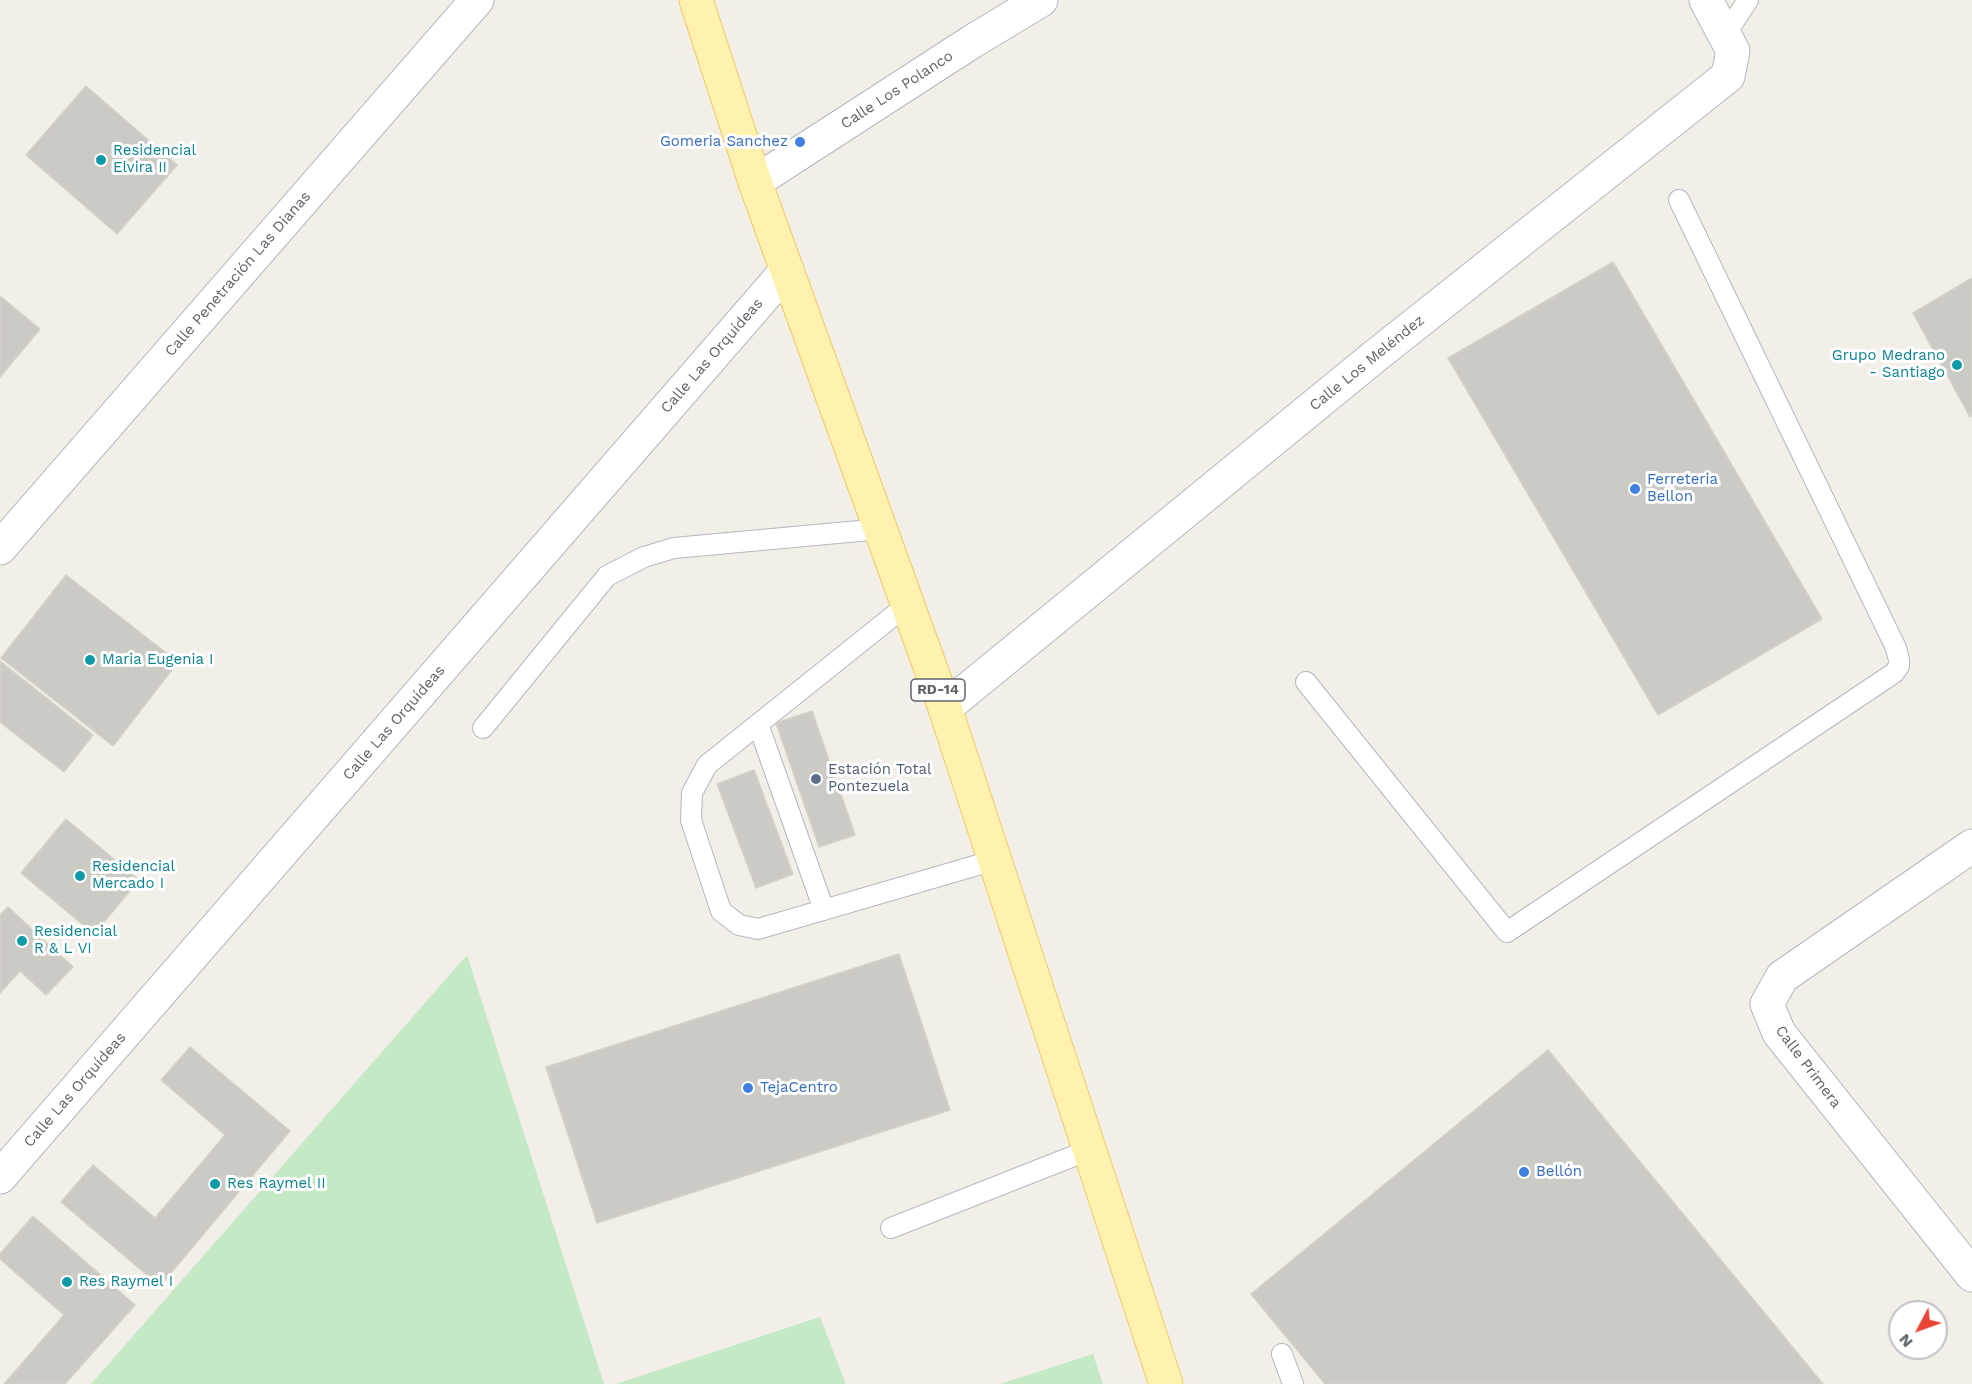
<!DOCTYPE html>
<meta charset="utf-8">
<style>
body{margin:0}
#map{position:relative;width:1972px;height:1384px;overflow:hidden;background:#f1efe8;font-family:"Work Sans",sans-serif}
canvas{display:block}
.north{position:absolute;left:1888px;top:1300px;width:60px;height:60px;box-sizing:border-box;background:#fff;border:2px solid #bfc1c3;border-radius:50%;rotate:229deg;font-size:16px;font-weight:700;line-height:24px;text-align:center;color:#5f6368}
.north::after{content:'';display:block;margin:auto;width:21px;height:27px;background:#ea4335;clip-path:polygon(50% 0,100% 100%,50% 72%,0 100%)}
</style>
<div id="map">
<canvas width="1972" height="1384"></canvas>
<div class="north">N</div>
</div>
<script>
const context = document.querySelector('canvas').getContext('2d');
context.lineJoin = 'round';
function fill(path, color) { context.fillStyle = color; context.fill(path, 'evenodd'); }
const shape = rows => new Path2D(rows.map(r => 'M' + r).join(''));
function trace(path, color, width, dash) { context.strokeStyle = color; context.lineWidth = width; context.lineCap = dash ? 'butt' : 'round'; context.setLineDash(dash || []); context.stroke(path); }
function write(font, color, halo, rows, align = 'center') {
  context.font = font + ' "Work Sans",sans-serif'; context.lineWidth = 6; context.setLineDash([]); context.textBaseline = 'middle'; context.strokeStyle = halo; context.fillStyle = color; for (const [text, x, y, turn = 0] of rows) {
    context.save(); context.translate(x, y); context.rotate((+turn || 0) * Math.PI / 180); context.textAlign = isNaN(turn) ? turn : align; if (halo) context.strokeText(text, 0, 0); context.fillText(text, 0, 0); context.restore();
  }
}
fill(shape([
 [467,955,604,1384,91,1384],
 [820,1317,846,1384,616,1384],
 [1093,1354,1103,1384,1000,1384]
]), '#c5e8c5');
const building = shape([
 [86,86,177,165,117,234,26,155,86,86],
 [1613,262,1822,619,1658,715,1448,358,1613,262],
 [1972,278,1972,416,1970,417,1913,313,1972,278],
 [0,296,40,329,0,377,0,296],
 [66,575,178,662,113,746,1,658,66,575],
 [0,661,93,735,64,772,0,722,0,661],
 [812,711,855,835,819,847,776,723,812,711],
 [754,770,793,874,756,888,717,784,754,770],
 [66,819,139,880,94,934,21,873,66,819],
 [8,907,73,967,46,995,20,971,0,993,0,915,8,907],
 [899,954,950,1110,597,1223,546,1067,899,954],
 [190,1047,290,1131,160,1286,61,1202,93,1165,155,1218,225,1135,161,1080,190,1047],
 [1548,1050,1823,1384,1325,1384,1251,1294,1548,1050],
 [33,1216,135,1305,65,1384,4,1384,64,1315,0,1259,0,1254,33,1216]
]);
fill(building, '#cccac5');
trace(building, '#d6d1c6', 1.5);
const service = shape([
 [1725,35,1748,0],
 [908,604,707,765,692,793,691,820,721,911,739,925,758,929,995,860],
 [1306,682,1507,932,1894,673,1899,666,1899,660,1896,648,1679,200],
 [758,724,824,910],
 [483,728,607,576,644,557,674,548,881,529],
 [891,1228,1089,1150],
 [1282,1354,1293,1384]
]);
const minor = shape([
 [755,182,973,41,1041,0],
 [0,548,477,0],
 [945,708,1374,357,1728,76,1733,51,1706,0],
 [1972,846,1782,977,1767,1004,1779,1033,1972,1275],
 [0,1177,787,270]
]);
const primary = shape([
 [696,0,755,182,945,708,1166,1384]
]);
trace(service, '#b5b8bc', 22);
trace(minor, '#b5b8bc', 35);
trace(primary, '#f2c960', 35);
trace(service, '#fff', 20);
trace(minor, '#fff', 33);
trace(primary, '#fff2af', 33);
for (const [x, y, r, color] of [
 [800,142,6,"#3f7fe0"],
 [101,160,6,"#0f9aa8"],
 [1957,365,6,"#0f9aa8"],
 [1635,489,6,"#3f7fe0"],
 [90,660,6,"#0f9aa8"],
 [816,779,6,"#5c6f8a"],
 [80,876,6,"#0f9aa8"],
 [22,941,6,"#0f9aa8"],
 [748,1088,6,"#3f7fe0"],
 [1524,1172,6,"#3f7fe0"],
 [215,1184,6,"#0f9aa8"],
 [67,1282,6,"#0f9aa8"]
]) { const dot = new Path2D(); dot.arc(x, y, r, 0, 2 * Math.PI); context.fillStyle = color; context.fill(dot); trace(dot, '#fff', 2); }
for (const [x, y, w] of [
 [938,690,54]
]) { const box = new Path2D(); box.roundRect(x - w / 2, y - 11, w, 22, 4.5); context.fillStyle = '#fff'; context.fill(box); trace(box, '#5f6368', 1.5); }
write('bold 14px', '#5f6368', null, [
 ["RD-14",938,690]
]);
write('15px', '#5f6368', '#fff', [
 ["Calle Los Polanco",897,90,-33],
 ["Calle Penetración Las Dianas",238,274,-49],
 ["Calle Las Orquídeas",712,356,-49],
 ["Calle Los Meléndez",1367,363,-39],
 ["Calle Las Orquídeas",394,723,-49],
 ["Calle Primera",1808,1067,53],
 ["Calle Las Orquídeas",75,1090,-49]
]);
write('15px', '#366cbe', '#fff', [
 ["Gomeria Sanchez",788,142,"right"],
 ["Ferreteria",1647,480],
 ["Bellon",1647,497],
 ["TejaCentro",760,1088],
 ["Bellón",1536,1172]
], 'left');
write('15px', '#0d838f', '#fff', [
 ["Residencial",113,151],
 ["Elvira II",113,168],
 ["Grupo Medrano",1945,356,"right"],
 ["- Santiago",1945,373,"right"],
 ["Maria Eugenia I",102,660],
 ["Residencial",92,867],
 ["Mercado I",92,884],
 ["Residencial",34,932],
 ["R & L VI",34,949],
 ["Res Raymel II",227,1184],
 ["Res Raymel I",79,1282]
], 'left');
write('15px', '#4e5e75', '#fff', [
 ["Estación Total",828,770],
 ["Pontezuela",828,787]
], 'left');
</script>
